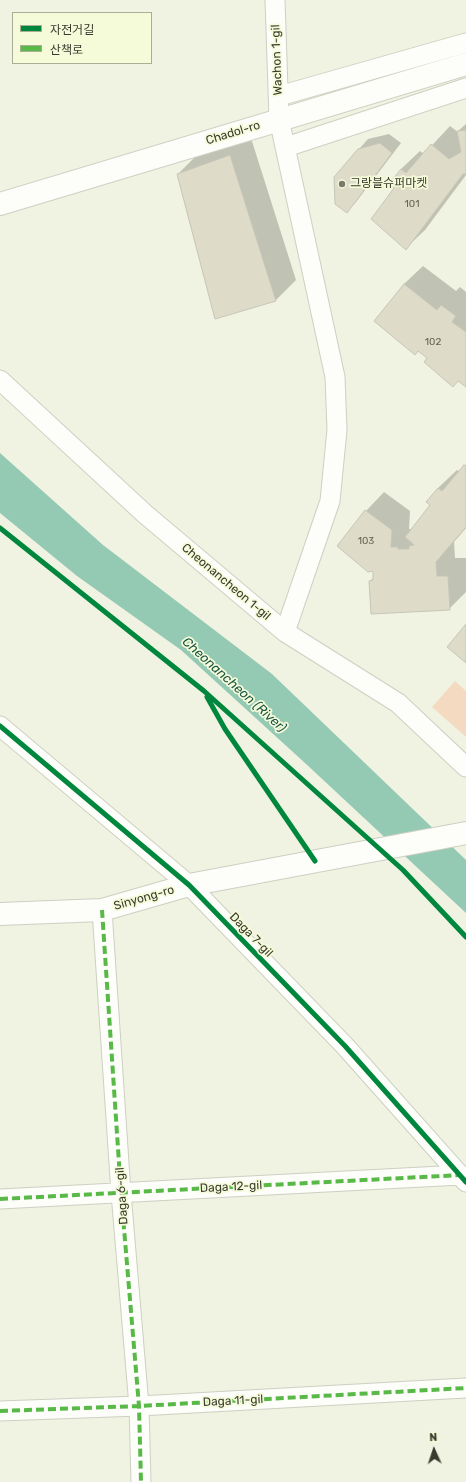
<!DOCTYPE html>
<meta charset="utf-8">
<style>
body{margin:0}
#map{position:relative;width:466px;height:1482px;overflow:hidden;background:#f0f3e1;font-family:Rubik,"Noto Sans KR",sans-serif}
canvas{display:block}
.legend{position:absolute;left:12px;top:12px;width:140px;height:52px;box-sizing:border-box;background:#f5fbd9;border:1px solid #aaae95;margin:0;padding:5px 7px;list-style:none;font-size:12px;color:#393b2e}
.legend li{display:flex;align-items:center;gap:8px;height:20px}
.legend b{width:20px;border:1px solid #aaae95}
.north{position:absolute;left:414px;top:1430px;width:40px;height:40px;-webkit-text-stroke:3px #f5fbd9;paint-order:stroke;rotate:357deg;font-size:11px;font-weight:700;line-height:16px;text-align:center;color:#393b2e}
.north::after{content:'';display:block;margin:auto;width:14px;height:18px;background:#393b2e;clip-path:polygon(50% 0,100% 100%,50% 72%,0 100%)}
</style>
<div id="map">
<canvas width="466" height="1482"></canvas>
<ul class="legend">
<li><b style="height:5px;background:#00873e"></b>자전거길</li>
<li><b style="height:5px;background:#58b947"></b>산책로</li>
</ul>
<div class="north">N</div>
</div>
<script>
const context = document.querySelector('canvas').getContext('2d');
context.lineJoin = 'round';
function fill(path, color) { context.fillStyle = color; context.fill(path, 'evenodd'); }
const shape = rows => new Path2D(rows.map(r => 'M' + r).join(''));
function trace(path, color, width, dash) { context.strokeStyle = color; context.lineWidth = width; context.lineCap = dash ? 'butt' : 'round'; context.setLineDash(dash || []); context.stroke(path); }
function write(font, color, halo, rows, align = 'center') {
  context.font = font + ' Rubik,"Noto Sans KR",sans-serif'; context.lineWidth = 3.5; context.setLineDash([]); context.textBaseline = 'middle'; context.strokeStyle = halo; context.fillStyle = color; for (const [text, x, y, turn = 0] of rows) {
    context.save(); context.translate(x, y); context.rotate((+turn || 0) * Math.PI / 180); context.textAlign = isNaN(turn) ? turn : align; if (halo) context.strokeText(text, 0, 0); context.fillText(text, 0, 0); context.restore();
  }
}
fill(shape([
 [455,681,466,691,466,737,432,707]
]), '#f3dac0');
fill(shape([
 [0,453,103,545,272,674,466,860,466,913,305,763,181,650,77,576,0,513]
]), '#94c9b4');
fill(shape([
 [466,124,466,175,425,230,406,248,395,188,401,169,420,151,424,154,450,126,459,133,458,131],
 [389,134,401,143,356,202,347,211,359,149,368,139],
 [250,135,296,280,276,300,178,174,198,154],
 [423,266,456,291,460,287,466,292,466,385,459,380,453,386,429,358,375,321,404,284],
 [466,465,466,528,454,542,455,558,466,558,466,592,449,609,370,581,374,577,366,511,384,492,410,511,409,529,413,529,432,505,438,488,457,470,460,472]
]), '#0003');
const building = shape([
 [466,130,466,174,463,174,406,250,371,219,394,188,389,184,401,169,406,173,431,144,449,159,461,152,457,131,466,130],
 [380,143,392,153,347,213,335,204,334,177,358,149,380,143],
 [230,155,276,301,215,319,177,174,230,155],
 [404,284,437,310,441,305,456,316,452,322,466,332,466,387,458,381,453,387,424,362,427,358,418,351,415,355,374,321,404,284],
 [464,465,466,466,466,527,436,562,437,576,448,576,450,610,371,614,369,581,373,580,373,571,368,572,337,546,365,510,392,530,391,547,398,547,398,549,409,549,409,546,414,545,405,537,430,505,426,502,438,488,442,491,464,465],
 [466,624,466,663,447,647,466,624]
]);
fill(building, '#dfdbc9');
trace(building, '#c6c5b7', 1);
const minor = shape([
 [275,0,279,119,335,377,337,430,330,501,285,632],
 [279,96,466,43],
 [286,147,466,88],
 [0,380,145,514,285,632,398,703,466,767],
 [0,726,189,885,345,1046,466,1182],
 [102,910,121,1193,139,1406,141,1482],
 [0,1199,461,1175],
 [0,1411,139,1406,466,1388]
]);
const tertiary = shape([
 [0,204,466,64],
 [0,914,102,910,189,885,466,833]
]);
trace(minor, '#cdd0c2', 21);
trace(tertiary, '#cdd0c2', 24);
trace(minor, '#fdfdfa', 19);
trace(tertiary, '#fdfdfa', 22);
trace(shape([
 [102,910,121,1193,139,1406,141,1482],
 [0,1199,461,1175],
 [0,1411,139,1406,466,1388]
]), '#58b947', 4, [8, 4]);
trace(shape([
 [0,528,204,691,403,870,466,937],
 [207,697,225,729,315,861],
 [0,726,189,885,345,1046,466,1182]
]), '#00873e', 5);
for (const [x, y, r, color] of [
 [342,184,4,"#797b6d"]
]) { const dot = new Path2D(); dot.arc(x, y, r, 0, 2 * Math.PI); context.fillStyle = color; context.fill(dot); trace(dot, '#f5fbd9', 1.5); }
write('10px', '#646556', null, [
 ["101",412,204],
 ["102",433,342],
 ["103",366,541]
]);
write('12px', '#393b2e', '#f5fbd9', [
 ["Wachon 1-gil",277,60,-92],
 ["Chadol-ro",233,133,-17],
 ["Cheonancheon 1-gil",226,582,40],
 ["Sinyong-ro",144,898,-16],
 ["Daga 7-gil",251,935,46],
 ["Daga 12-gil",231,1187,-3],
 ["Daga 6-gil",122,1196,-94],
 ["Daga 11-gil",233,1401,-3]
]);
write('12px', '#393b2e', '#f5fbd9', [
 ["그랑블슈퍼마켓",350,184]
], 'left');
write('italic 13px', '#195546', '#f5fbd9', [
 ["Cheonancheon (River)",234,685,42]
]);
</script>
